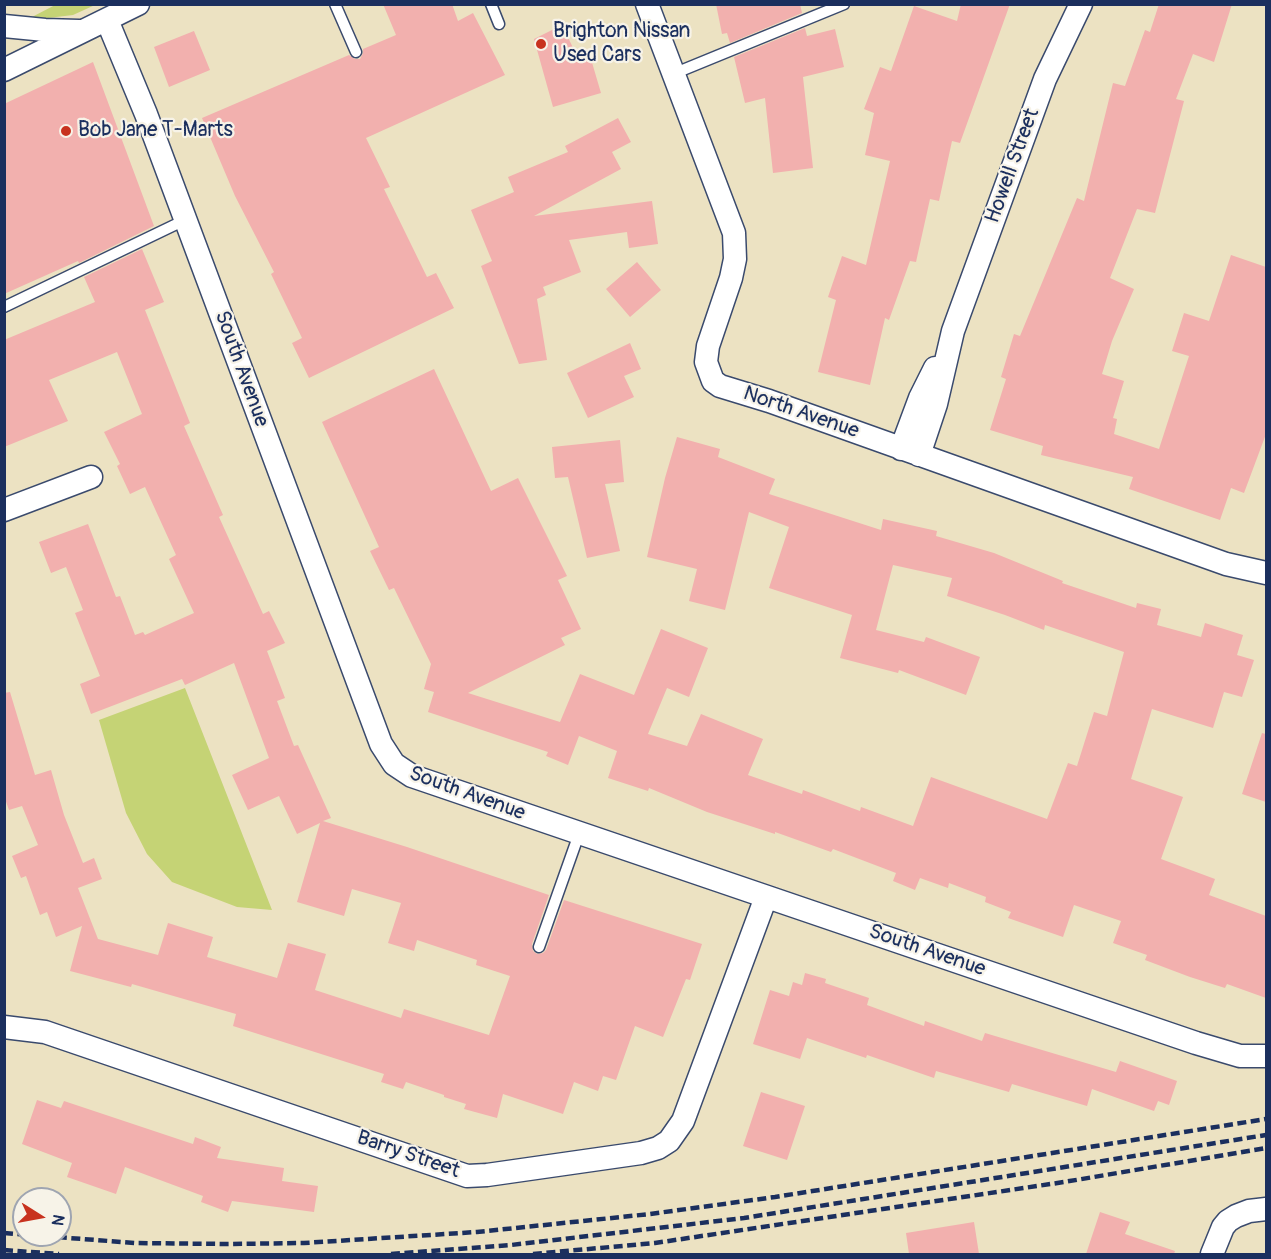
<!DOCTYPE html>
<style>
body{margin:0}
#map{position:relative;width:1271px;height:1259px;overflow:hidden;background:#ece2c2;font-family:Pangolin,sans-serif}
canvas{display:block}
.frame{position:absolute;inset:0;border:6px solid #1b2f5e;pointer-events:none}
.north{position:absolute;left:12px;top:1187px;width:60px;height:60px;box-sizing:border-box;background:#f7f3e8;border:2px solid #9fa5b1;border-radius:50%;rotate:101deg;font-size:16px;font-weight:700;line-height:24px;text-align:center;color:#1b2f5e}
.north::after{content:'';display:block;margin:auto;width:21px;height:27px;background:#c8321e;clip-path:polygon(50% 0,100% 100%,50% 72%,0 100%)}
</style>
<div id="map">
<canvas width="1271" height="1259"></canvas>
<div class="frame"></div>
<div class="north">N</div>
</div>
<script>
const context = document.querySelector('canvas').getContext('2d');
context.lineJoin = 'round';
function fill(path, color) { context.fillStyle = color; context.fill(path, 'evenodd'); }
const shape = rows => new Path2D(rows.map(r => 'M' + r).join(''));
function trace(path, color, width, dash) { context.strokeStyle = color; context.lineWidth = width; context.lineCap = dash ? 'butt' : 'round'; context.setLineDash(dash || []); context.stroke(path); }
function write(font, color, halo, rows, align = 'center') {
  context.font = font + ' Pangolin,sans-serif'; context.lineWidth = 4.5; context.setLineDash([]); context.textBaseline = 'middle'; context.strokeStyle = halo; context.fillStyle = color; for (const [text, x, y, turn = 0] of rows) {
    context.save(); context.translate(x, y); context.rotate((+turn || 0) * Math.PI / 180); context.textAlign = isNaN(turn) ? turn : align; if (halo) context.strokeText(text, 0, 0); context.fillText(text, 0, 0); context.restore();
  }
}
fill(shape([
 [57,4,95,4,95,5,73,15,48,18,32,17],
 [185,688,272,910,237,907,172,882,147,854,126,813,99,720]
]), '#c5d375');
fill(shape([
 [383,4,452,4,458,21,473,13,505,75,366,138,390,187,384,189,427,277,436,273,454,308,309,378,292,343,302,338,271,274,274,272,235,196,202,118,349,55,355,59,360,59,363,53,363,49,396,35],
 [716,4,800,4,802,13,730,43,727,33,722,34],
 [961,4,1010,4,960,143,952,141,939,201,930,199,916,262,910,261,889,320,885,318,870,385,818,372,836,300,828,297,842,256,866,265,890,161,865,155,874,113,864,109,880,67,891,71,914,6,957,21],
 [1159,4,1232,4,1214,62,1193,54,1176,99,1184,101,1155,213,1137,209,1110,278,1134,289,1112,341,1102,374,1124,381,1113,418,1117,419,1114,434,1159,449,1189,356,1172,351,1184,313,1209,321,1231,255,1266,267,1266,434,1244,493,1231,488,1220,520,1129,489,1133,477,1041,455,1043,446,990,430,1006,379,1001,377,1014,334,1020,336,1077,198,1084,201,1113,83,1125,86,1145,30,1150,32],
 [562,25,575,52,588,49,601,93,553,107,534,39],
 [805,28,807,36,835,29,844,67,803,77,813,168,773,173,765,98,745,103,734,57],
 [194,31,210,70,169,87,154,47],
 [93,62,154,226,79,263,78,261,4,294,4,104],
 [618,118,631,142,612,152,621,169,534,216,652,201,658,244,629,248,627,232,569,240,581,272,543,287,546,295,537,299,547,360,519,364,481,266,492,261,471,210,514,192,508,177,568,152,565,146],
 [142,249,164,302,145,310,190,423,184,426,223,515,219,517,263,614,269,611,285,643,267,651,285,698,277,701,294,746,298,745,331,818,323,821,407,847,549,895,532,944,533,951,537,954,543,953,546,950,564,900,702,944,690,980,686,979,663,1037,635,1026,616,1080,603,1076,598,1091,574,1082,563,1114,503,1094,497,1118,464,1109,466,1104,444,1097,444,1095,406,1082,403,1089,381,1082,384,1074,233,1026,236,1014,132,984,131,987,70,971,82,926,56,937,47,912,40,915,26,876,21,878,12,856,38,845,22,806,9,810,4,796,4,693,10,692,35,775,51,770,64,815,83,863,94,858,102,879,78,888,98,939,158,955,168,923,213,937,207,957,277,978,288,943,326,954,315,990,401,1018,404,1009,489,1035,510,976,476,965,477,960,417,940,414,951,388,943,401,903,352,889,344,916,297,902,320,823,297,834,279,796,248,810,232,775,269,758,234,663,185,685,182,679,91,714,80,684,100,676,75,613,83,610,66,567,51,573,39,542,88,524,116,597,120,596,135,635,143,632,145,635,194,613,169,559,176,555,145,487,130,494,117,466,120,464,104,432,142,414,117,352,49,380,68,421,4,447,4,340,95,302,84,277],
 [637,262,661,290,630,317,606,289],
 [630,343,641,369,624,376,634,397,588,418,567,373],
 [434,369,491,491,518,478,567,576,558,580,581,629,561,638,565,645,468,693,560,722,580,674,634,695,661,629,708,648,689,697,667,688,648,734,687,746,701,714,763,739,748,775,802,794,803,790,860,811,861,807,913,826,931,777,1047,819,1068,763,1077,766,1094,712,1107,716,1124,652,1045,625,1044,630,1005,615,947,596,952,578,893,565,876,630,924,642,926,637,980,657,966,695,899,670,898,673,840,658,852,615,769,588,789,527,749,512,725,610,689,601,697,569,647,557,665,478,677,437,720,449,718,457,775,479,769,494,881,530,883,519,937,531,936,536,994,553,1063,581,1062,583,1136,608,1137,603,1161,609,1157,625,1201,637,1205,623,1243,635,1237,655,1254,660,1242,697,1224,692,1213,728,1152,709,1131,779,1183,797,1161,859,1215,879,1209,895,1266,916,1266,998,1227,984,1225,988,1190,977,1145,960,1147,955,1113,943,1121,921,1074,905,1063,937,1008,918,1011,912,985,902,986,897,949,883,948,888,920,878,915,890,893,881,896,873,833,849,831,852,775,832,775,834,707,812,649,788,648,791,608,778,617,751,579,736,568,765,546,756,548,752,428,712,434,692,424,689,431,664,394,588,389,590,370,551,379,547,322,422],
 [620,440,624,482,605,484,620,551,587,558,568,477,555,478,552,447],
 [1262,733,1266,734,1266,802,1242,794],
 [805,973,826,979,825,983,869,998,867,1005,924,1026,925,1021,982,1041,985,1033,1116,1072,1120,1061,1177,1081,1169,1105,1158,1101,1154,1111,1092,1089,1087,1106,1012,1084,1009,1092,936,1071,934,1078,867,1055,866,1058,807,1038,800,1059,753,1044,770,990,789,996,793,982,802,985],
 [761,1092,805,1106,787,1160,743,1146],
 [37,1100,61,1108,64,1101,193,1144,195,1137,221,1147,217,1158,284,1168,282,1181,318,1186,314,1212,232,1201,228,1212,201,1202,203,1196,125,1167,116,1194,67,1177,72,1163,22,1144],
 [1100,1212,1130,1222,1125,1234,1175,1251,1174,1254,1086,1254],
 [974,1222,979,1254,909,1254,906,1233]
]), '#f2b0ae');
const service = shape([
 [335,4,356,52],
 [491,4,499,24],
 [673,74,844,4],
 [4,307,185,220],
 [539,947,579,834]
]);
const minor = shape([
 [647,4,734,233,735,259,731,278,708,346,706,362,713,381,720,386,769,401,1226,564,1266,573],
 [107,20,146,114,381,744,394,764,412,776,1196,1043,1240,1056,1266,1056],
 [4,26,45,30,79,31],
 [4,70,138,4],
 [901,449,920,398,935,368],
 [919,455,936,404,953,331,1045,79,1081,4],
 [4,510,91,477],
 [4,1027,45,1032,467,1176,487,1175,641,1153,658,1148,669,1141,683,1121,766,897],
 [1212,1254,1223,1227,1228,1221,1236,1216,1249,1211,1266,1209]
]);
trace(service, '#3a4a6d', 13);
trace(minor, '#3a4a6d', 25);
trace(service, '#fff', 10);
trace(minor, '#fff', 22);
trace(shape([
 [4,1233,135,1243,227,1244,304,1243,477,1232,650,1214,775,1197,1266,1119],
 [4,1250,59,1254],
 [391,1254,511,1245,744,1218,1266,1135],
 [533,1254,655,1243,1064,1182,1266,1148]
]), '#1b2f5e', 4.5, [9, 4.5]);
for (const [x, y, r, color] of [
 [541,44,6,"#c8321e"],
 [66,131,6,"#c8321e"]
]) { const dot = new Path2D(); dot.arc(x, y, r, 0, 2 * Math.PI); context.fillStyle = color; context.fill(dot); trace(dot, '#f7f3e8', 2); }
write('21px', '#1b2f5e', '#f7f3e8', [
 ["Brighton Nissan",553,32],
 ["Used Cars",553,56],
 ["Bob Jane T-Marts",78,131]
], 'left');
write('21px', '#1b2f5e', '#f7f3e8', [
 ["Howell Street",1013,166,-70],
 ["South Avenue",241,369,70],
 ["North Avenue",801,413,19],
 ["South Avenue",467,794,20],
 ["South Avenue",927,951,19],
 ["Barry Street",408,1155,19]
]);
</script>
